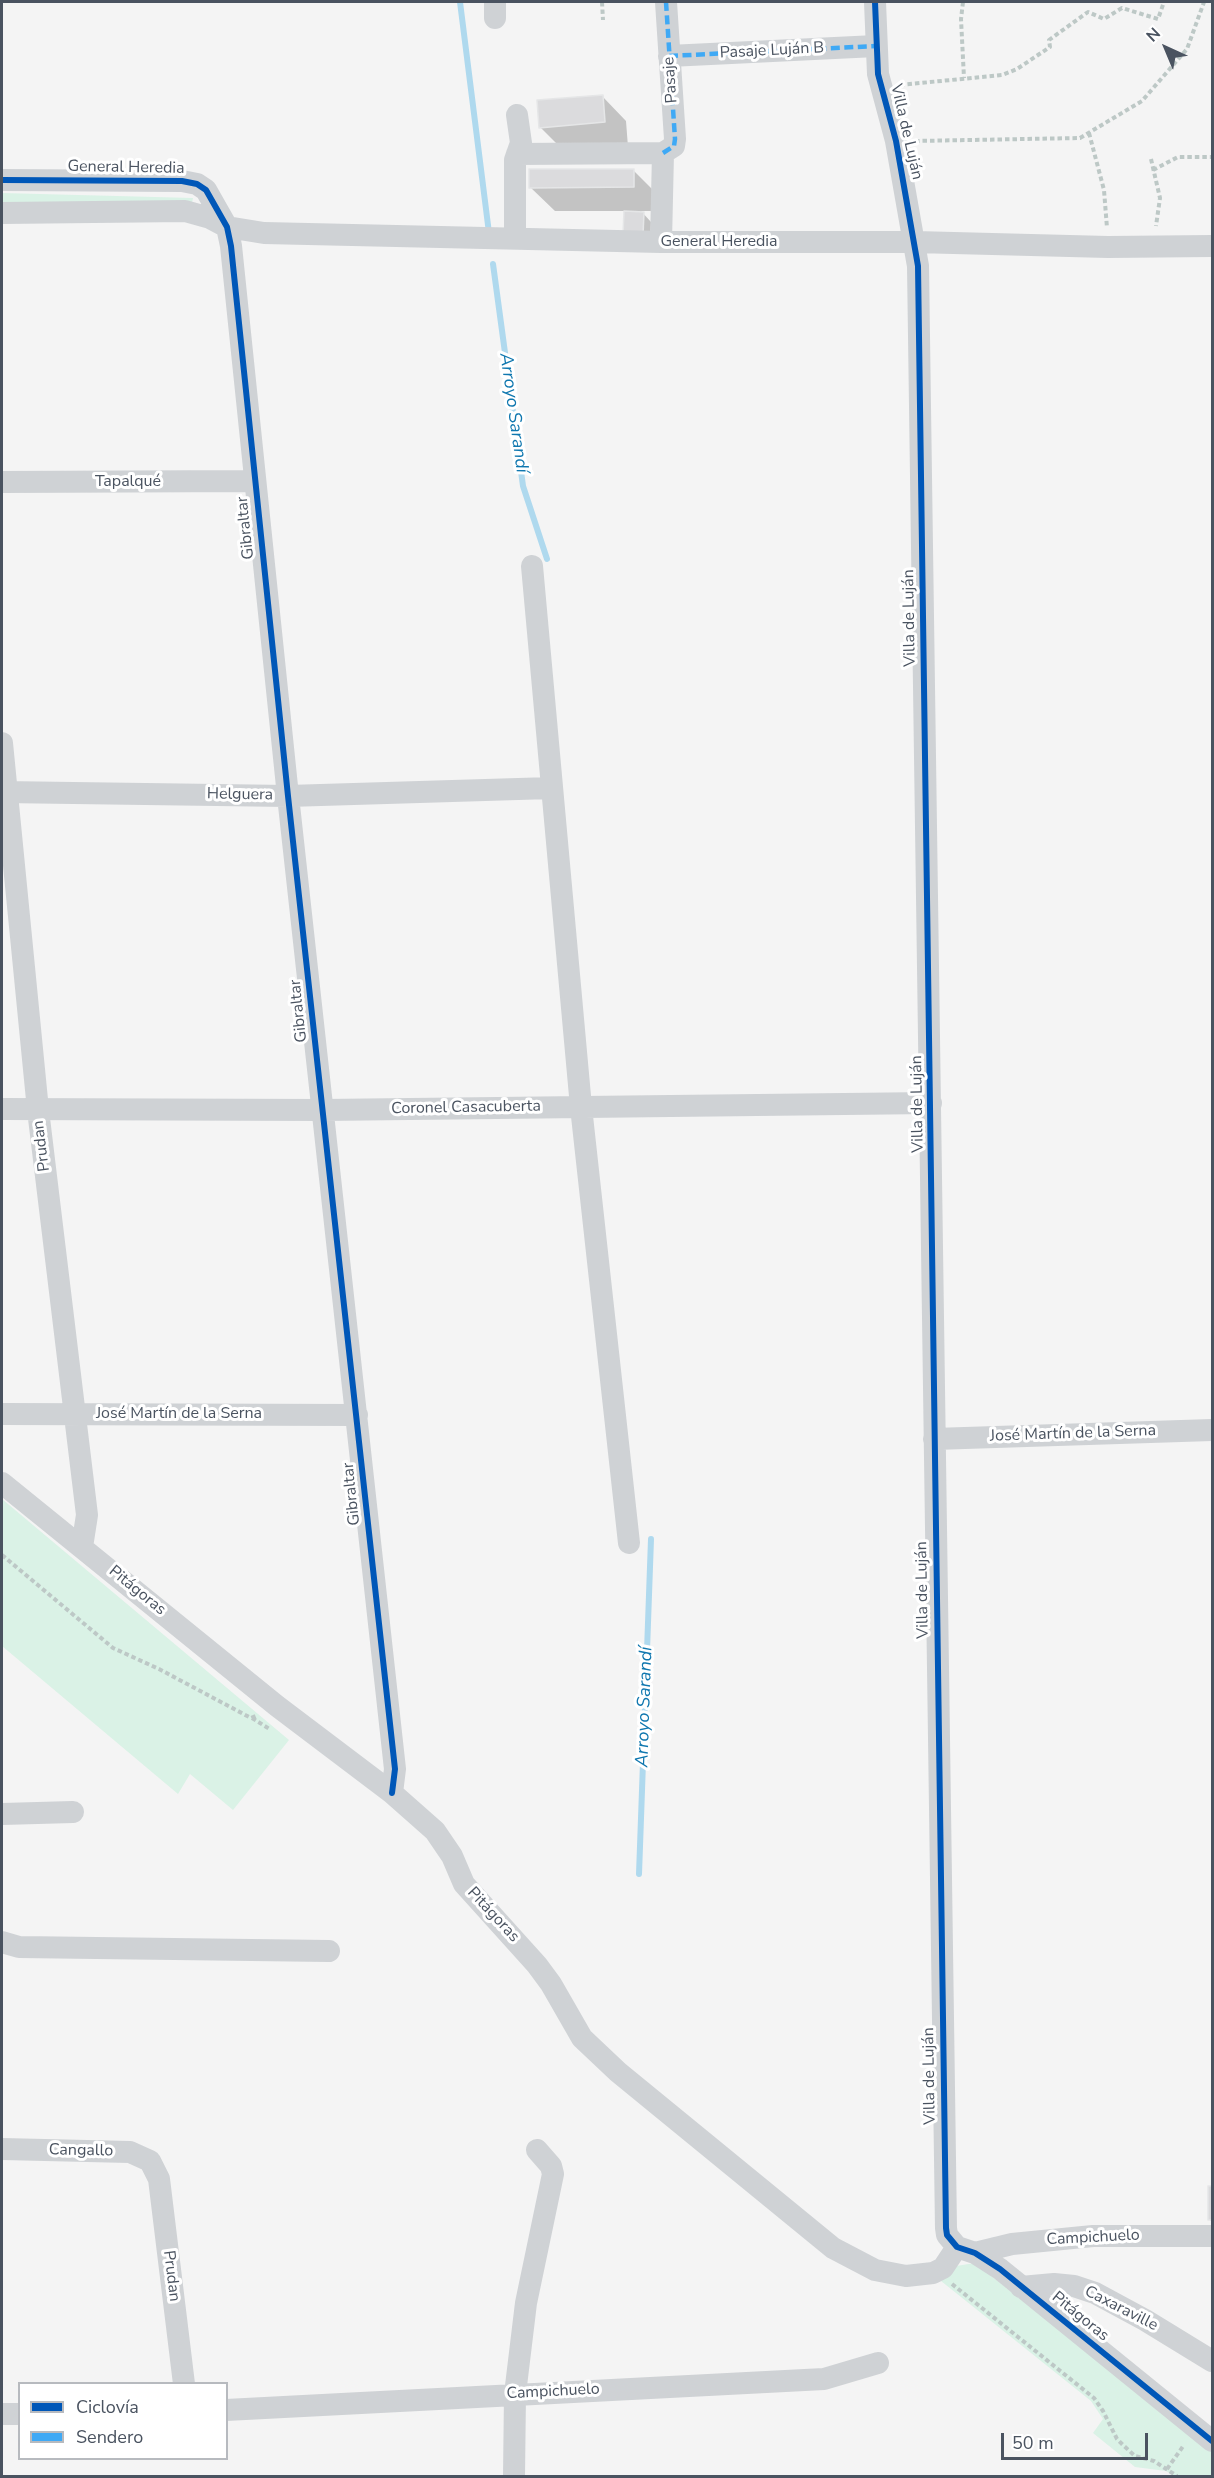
<!DOCTYPE html>
<meta charset="utf-8">
<style>
body{margin:0}
#map{position:relative;width:1214px;height:2478px;overflow:hidden;background:#f4f4f4;font-family:"Nunito Sans",sans-serif}
canvas{display:block}
.frame{position:absolute;inset:0;border:3px solid #4a5360;pointer-events:none}
.legend{position:absolute;left:18px;top:2382px;width:210px;height:78px;box-sizing:border-box;background:#fff;border:2px solid #b7babf;margin:0;padding:8px 10px;list-style:none;font-size:18px;color:#4a5360}
.legend li{display:flex;align-items:center;gap:12px;height:30px}
.legend b{width:30px;border:2px solid #b7babf}
.north{position:absolute;left:1136px;top:18px;width:60px;height:60px;-webkit-text-stroke:4px #fff;paint-order:stroke;rotate:316deg;font-size:16px;font-weight:700;line-height:24px;text-align:center;color:#4a5360}
.north::after{content:'';display:block;margin:auto;width:21px;height:27px;background:#4a5360;clip-path:polygon(50% 0,100% 100%,50% 72%,0 100%)}
.scale{position:absolute;left:1001px;top:2433px;width:147px;height:27px;box-sizing:border-box;border:3px solid #4a5360;border-top:0;padding-left:8px;font-size:18px;line-height:21px;white-space:nowrap;color:#4a5360;-webkit-text-stroke:4px #fff;paint-order:stroke}
</style>
<div id="map">
<canvas width="1214" height="2478"></canvas>
<div class="frame"></div>
<ul class="legend">
<li><b style="height:8px;background:#0057b8"></b>Ciclovía</li>
<li><b style="height:8px;background:#3fa9f5"></b>Sendero</li>
</ul>
<div class="north">N</div>
<div class="scale">50 m</div>
</div>
<script>
const context = document.querySelector('canvas').getContext('2d');
context.lineJoin = 'round';
function fill(path, color) { context.fillStyle = color; context.fill(path, 'evenodd'); }
const shape = rows => new Path2D(rows.map(r => 'M' + r).join(''));
function trace(path, color, width, dash) { context.strokeStyle = color; context.lineWidth = width; context.lineCap = dash ? 'butt' : 'round'; context.setLineDash(dash || []); context.stroke(path); }
function write(font, color, halo, rows, align = 'center') {
  context.font = font + ' "Nunito Sans",sans-serif'; context.lineWidth = 6; context.setLineDash([]); context.textBaseline = 'middle'; context.strokeStyle = halo; context.fillStyle = color; for (const [text, x, y, turn = 0] of rows) {
    context.save(); context.translate(x, y); context.rotate((+turn || 0) * Math.PI / 180); context.textAlign = isNaN(turn) ? turn : align; if (halo) context.strokeText(text, 0, 0); context.fillText(text, 0, 0); context.restore();
  }
}
fill(shape([
 [2,193,193,198,192,203,2,203],
 [2,1499,289,1740,233,1810,190,1774,178,1794,2,1646],
 [975,2263,1212,2451,1212,2476,1174,2476,1166,2471,1135,2467,1093,2433,1103,2419,1091,2401,941,2281,956,2266]
]), '#daf2e6');
fill(shape([
 [602,96,626,121,628,147,565,152,540,127],
 [634,171,658,195,658,211,641,211,651,222,650,242,625,211,555,211,530,187],
 [1209,2187,1212,2187,1212,2222,1209,2219]
]), '#0003');
trace(shape([
 [460,2,489,233],
 [493,264,523,486,547,559],
 [639,1874,651,1539]
]), '#afd9ee', 6);
const building = shape([
 [603,95,605,122,539,128,537,100,603,95],
 [529,169,634,169,634,187,529,188,529,169],
 [624,211,644,212,643,235,623,234,624,211],
 [1208,2186,1212,2186,1212,2220,1208,2220,1208,2186]
]);
fill(building, '#dbdbdd');
trace(building, '#e5e6e7', 1.5);
trace(shape([
 [602,2,603,20],
 [963,2,961,19,964,78],
 [900,85,1002,75,1017,69,1050,47,1049,40,1088,12,1104,19,1122,8,1158,19,1164,2],
 [1089,133,1104,190,1107,228],
 [915,141,1080,138,1142,101,1187,49,1204,2],
 [1151,159,1160,198,1156,226],
 [1153,170,1178,157,1212,157],
 [2,1555,113,1648,159,1669,251,1718,258,1715],
 [252,1718,271,1730],
 [952,2284,1094,2398,1103,2411,1117,2439,1124,2446,1135,2456,1154,2461,1177,2476],
 [1167,2469,1184,2445]
]), '#bdc8c6', 4, [4.5, 3]);
trace(shape([
 [875,2,878,74,896,141,918,266,946,2228,947,2235,957,2247,975,2253,1000,2269,1212,2441],
 [495,18,495,2],
 [669,56,876,46],
 [517,154,663,153,674,146,675,139,666,2],
 [2,180,182,181,197,184,206,190,227,227,231,246,288,796,395,1769,392,1793],
 [2,213,185,211,210,218,227,227,264,233,661,242,915,242,1108,247,1212,246],
 [515,238,515,160,521,143,517,115],
 [661,242,663,153],
 [2,482,255,481],
 [532,566,581,1107,629,1543],
 [2,743,38,1110,87,1515,82,1547],
 [2,792,288,796,551,788],
 [2,1109,323,1110,931,1103],
 [2,1414,357,1415],
 [934,1439,1212,1430],
 [2,1483,277,1706,392,1793,435,1831,452,1856,464,1884,537,1965,551,1984,582,2038,618,2072,833,2248,875,2270,906,2276,933,2273,943,2268,957,2247],
 [2,1814,73,1812],
 [2,1942,19,1947,329,1951],
 [2,2149,130,2152,150,2161,159,2179,184,2384],
 [975,2253,1012,2244,1093,2236,1212,2236],
 [1021,2287,1054,2284,1074,2286,1095,2293,1145,2320,1212,2361],
 [226,2410,824,2379,878,2363],
 [2,2414,20,2414],
 [514,2476,515,2394,526,2303,553,2174,551,2166,537,2150]
]), '#cfd2d5', 22);
trace(shape([
 [669,56,876,46],
 [663,153,674,146,675,139,666,2]
]), '#3fa9f5', 4.5, [9, 4.5]);
trace(shape([
 [875,2,878,74,896,141,918,266,946,2228,947,2235,957,2247,975,2253,1000,2269,1212,2441],
 [2,180,182,181,197,184,206,190,227,227,231,246,288,796,395,1769,392,1793]
]), '#0057b8', 6);
write('16px', '#4a5360', '#fff', [
 ["Pasaje Luján B",772,51,-3],
 ["Pasaje",671,80,-94],
 ["Villa de Luján",906,132,77],
 ["General Heredia",126,168,1],
 ["General Heredia",719,242],
 ["Tapalqué",128,482],
 ["Gibraltar",246,528,-96],
 ["Villa de Luján",910,618,-91],
 ["Helguera",240,795,1],
 ["Gibraltar",299,1011,-96],
 ["Villa de Luján",918,1104,-91],
 ["Coronel Casacuberta",466,1108,-1],
 ["Prudan",42,1146,-97],
 ["José Martín de la Serna",179,1414],
 ["José Martín de la Serna",1073,1434,-2],
 ["Gibraltar",352,1494,-96],
 ["Villa de Luján",923,1590,-91],
 ["Pitágoras",137,1591,39],
 ["Pitágoras",493,1915,47],
 ["Villa de Luján",930,2076,-91],
 ["Cangallo",81,2151,1],
 ["Campichuelo",1093,2238,-3],
 ["Prudan",171,2276,83],
 ["Caxaraville",1121,2309,27],
 ["Pitágoras",1080,2317,39],
 ["Campichuelo",553,2392,-3]
]);
write('italic 18px', '#0f77af', '#fff', [
 ["Arroyo Sarandí",513,413,82],
 ["Arroyo Sarandí",645,1707,-88]
]);
</script>
